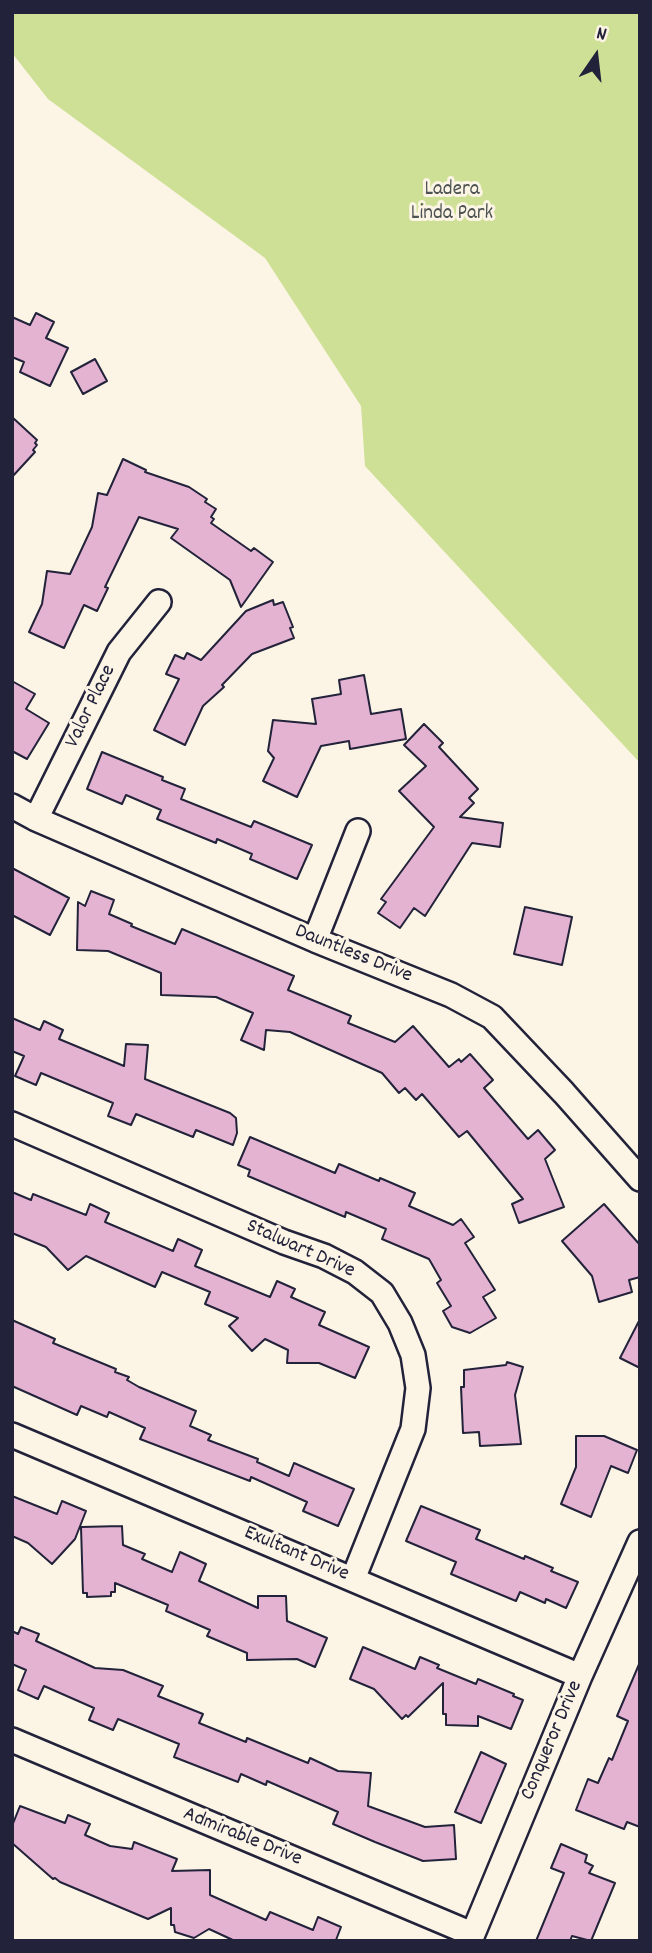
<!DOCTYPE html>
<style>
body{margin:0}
#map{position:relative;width:652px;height:1953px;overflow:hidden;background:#fcf5e5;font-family:Dekko,sans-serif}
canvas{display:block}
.frame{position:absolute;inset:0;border:14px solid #22223b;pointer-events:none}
.north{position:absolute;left:561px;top:21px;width:70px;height:70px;-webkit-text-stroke:5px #fcf5e5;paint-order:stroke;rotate:14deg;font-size:19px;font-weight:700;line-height:28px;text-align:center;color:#22223b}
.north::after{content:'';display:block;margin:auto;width:24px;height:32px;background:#22223b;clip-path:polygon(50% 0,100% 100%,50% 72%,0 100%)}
</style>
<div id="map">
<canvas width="652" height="1953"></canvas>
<div class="frame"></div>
<div class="north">N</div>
</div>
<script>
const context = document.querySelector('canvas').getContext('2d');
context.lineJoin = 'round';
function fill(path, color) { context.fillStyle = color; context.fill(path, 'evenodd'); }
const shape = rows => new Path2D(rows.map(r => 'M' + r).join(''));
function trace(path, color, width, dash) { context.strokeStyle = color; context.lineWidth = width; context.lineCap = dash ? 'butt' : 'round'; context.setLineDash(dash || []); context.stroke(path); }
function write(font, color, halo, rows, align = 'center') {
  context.font = font + ' Dekko,sans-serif'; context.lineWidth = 6; context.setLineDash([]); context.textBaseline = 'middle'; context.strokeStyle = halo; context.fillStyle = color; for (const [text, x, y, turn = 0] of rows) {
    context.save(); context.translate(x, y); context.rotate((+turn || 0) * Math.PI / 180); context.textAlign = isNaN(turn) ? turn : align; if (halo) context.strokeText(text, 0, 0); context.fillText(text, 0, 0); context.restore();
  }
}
fill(shape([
 [12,12,640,12,640,763,365,466,361,406,265,258,48,99,12,53]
]), '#cee095');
const building = shape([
 [36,313,54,322,46,338,68,348,50,386,20,372,24,362,12,357,12,317,30,325,36,313],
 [95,359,107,381,83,394,71,372,95,359],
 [12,417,37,440,35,443,37,445,33,450,35,452,12,477,12,417],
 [123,459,146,470,145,472,189,487,207,499,205,502,216,509,211,517,214,519,211,523,251,551,254,548,273,562,241,607,230,580,171,538,178,529,139,517,105,587,108,588,97,611,84,605,64,648,29,632,42,604,47,571,70,574,92,527,98,493,107,495,123,459],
 [273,600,274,605,283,602,293,627,290,628,294,638,252,654,222,685,224,687,203,706,185,745,154,730,179,679,166,674,175,655,184,659,187,653,201,660,246,611,273,600],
 [364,675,371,714,401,709,406,739,350,749,349,741,321,746,297,797,263,781,274,758,268,751,273,720,316,724,312,699,341,694,339,680,364,675],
 [12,681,35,694,26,709,49,723,27,759,12,751,12,681],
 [424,724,443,743,439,747,478,789,469,798,474,803,460,817,503,823,500,847,472,843,425,916,414,908,400,928,378,913,386,902,381,899,434,827,399,791,426,766,404,745,424,724],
 [102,752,163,777,162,780,185,789,181,799,251,827,254,821,312,845,297,879,250,859,252,854,217,839,216,843,157,819,161,810,126,795,122,804,87,789,102,752],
 [12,868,69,898,50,935,12,915,12,868],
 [91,891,114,900,109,914,132,924,131,926,175,944,182,929,294,976,288,990,351,1016,348,1023,395,1042,413,1026,449,1067,459,1059,461,1062,470,1054,493,1080,484,1088,528,1139,538,1130,555,1150,545,1159,564,1207,519,1223,512,1204,523,1199,467,1131,459,1137,422,1094,416,1100,405,1088,399,1093,382,1073,290,1032,266,1030,264,1050,241,1040,253,1013,216,997,161,995,161,973,108,951,77,950,78,902,85,906,91,891],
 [525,907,572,917,562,965,514,954,525,907],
 [12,1018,40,1030,44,1021,63,1030,59,1039,124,1066,126,1044,148,1045,145,1079,230,1113,236,1118,237,1133,233,1145,196,1130,193,1137,136,1114,131,1125,108,1116,113,1103,41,1073,36,1085,15,1076,24,1056,12,1051,12,1018],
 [250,1137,335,1173,339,1164,379,1181,380,1178,415,1193,409,1206,453,1225,461,1219,474,1237,465,1243,495,1290,483,1297,496,1318,470,1333,452,1327,443,1311,451,1306,437,1283,441,1280,429,1259,382,1239,386,1229,346,1212,345,1217,248,1176,250,1170,238,1165,250,1137],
 [12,1192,31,1200,33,1194,86,1215,90,1204,109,1213,105,1222,173,1251,178,1239,202,1250,195,1266,270,1297,277,1281,295,1289,291,1297,325,1312,319,1325,369,1347,355,1378,319,1363,287,1363,288,1350,265,1339,252,1351,229,1326,238,1318,205,1304,210,1292,162,1272,155,1287,86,1256,68,1270,46,1247,12,1233,12,1192],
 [604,1204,640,1245,640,1277,629,1280,632,1292,599,1302,592,1276,562,1241,604,1204],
 [640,1319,640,1368,620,1358,640,1319],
 [12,1320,55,1339,53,1343,116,1369,115,1372,129,1377,127,1380,139,1387,196,1411,190,1426,211,1435,208,1440,258,1459,257,1462,289,1476,294,1463,354,1489,338,1526,303,1511,307,1502,251,1477,250,1481,140,1439,145,1428,109,1412,107,1417,81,1406,77,1415,12,1386,12,1320],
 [507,1362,523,1367,515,1395,521,1444,480,1446,479,1432,463,1433,461,1387,464,1387,464,1370,506,1365,507,1362],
 [576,1436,604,1436,637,1450,628,1473,611,1466,591,1517,561,1504,576,1467,576,1436],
 [12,1496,57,1514,62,1501,86,1511,75,1539,52,1564,28,1543,12,1536,12,1496],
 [421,1506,480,1530,476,1539,524,1559,525,1556,553,1568,551,1571,578,1582,566,1608,546,1599,545,1603,520,1592,516,1601,451,1574,456,1562,406,1541,421,1506],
 [122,1526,123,1545,145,1554,142,1559,172,1572,180,1552,206,1564,199,1581,258,1608,258,1596,286,1596,287,1621,327,1638,315,1667,297,1659,247,1660,247,1653,207,1636,210,1630,166,1611,168,1605,115,1583,115,1592,111,1592,111,1596,87,1597,87,1593,83,1593,81,1527,122,1526],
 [21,1627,39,1634,36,1641,95,1668,123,1670,163,1686,158,1696,203,1714,199,1723,246,1742,247,1738,308,1763,310,1758,338,1771,371,1773,368,1806,425,1827,454,1825,456,1859,423,1861,375,1842,333,1824,338,1812,329,1808,267,1781,266,1785,241,1774,238,1782,174,1757,179,1744,118,1719,113,1730,89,1720,94,1708,44,1686,38,1699,18,1690,26,1670,12,1664,12,1631,18,1634,21,1627],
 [363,1647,415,1669,420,1657,439,1665,437,1668,476,1684,478,1679,514,1694,513,1696,523,1700,511,1729,478,1716,478,1726,446,1725,446,1714,443,1714,443,1683,408,1717,406,1715,402,1719,374,1689,350,1679,363,1647],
 [640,1662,640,1827,627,1822,624,1829,576,1810,588,1779,598,1783,609,1758,612,1760,628,1721,617,1716,640,1662],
 [481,1752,506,1764,481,1823,455,1812,481,1752],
 [20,1806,65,1823,68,1815,90,1824,85,1835,110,1846,132,1849,134,1842,177,1859,172,1871,210,1870,210,1895,266,1920,270,1912,313,1930,318,1917,341,1927,336,1940,337,1941,235,1941,209,1929,194,1938,175,1932,174,1925,171,1925,171,1908,148,1919,60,1882,55,1878,53,1879,12,1843,12,1826,20,1806],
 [561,1844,587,1855,585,1862,593,1866,589,1873,615,1883,591,1941,572,1936,570,1941,536,1941,564,1873,551,1868,561,1844]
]);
fill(building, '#e5b3d2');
trace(building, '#22223b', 2);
const minor = shape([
 [12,806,36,819,315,940,451,995,492,1017,564,1093,640,1179],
 [36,819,119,652,159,602],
 [315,940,358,831],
 [12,1124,284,1242,324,1256,355,1272,382,1293,400,1323,413,1355,418,1388,413,1429,353,1579],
 [12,1435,580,1676],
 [12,1740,472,1934],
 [470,1941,580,1676,640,1542]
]);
trace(minor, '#22223b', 28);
trace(minor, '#fcf5e5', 23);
write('21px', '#4d5252', '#fcf5e5', [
 ["Ladera",452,191],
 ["Linda Park",452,215]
]);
write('21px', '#22223b', '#fcf5e5', [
 ["Valor Place",92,707,-64],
 ["Dauntless Drive",353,955,22],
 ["Stalwart Drive",300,1250,24],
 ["Exultant Drive",296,1555,23],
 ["Conqueror Drive",553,1741,-67],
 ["Admirable Drive",242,1838,22]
]);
</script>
